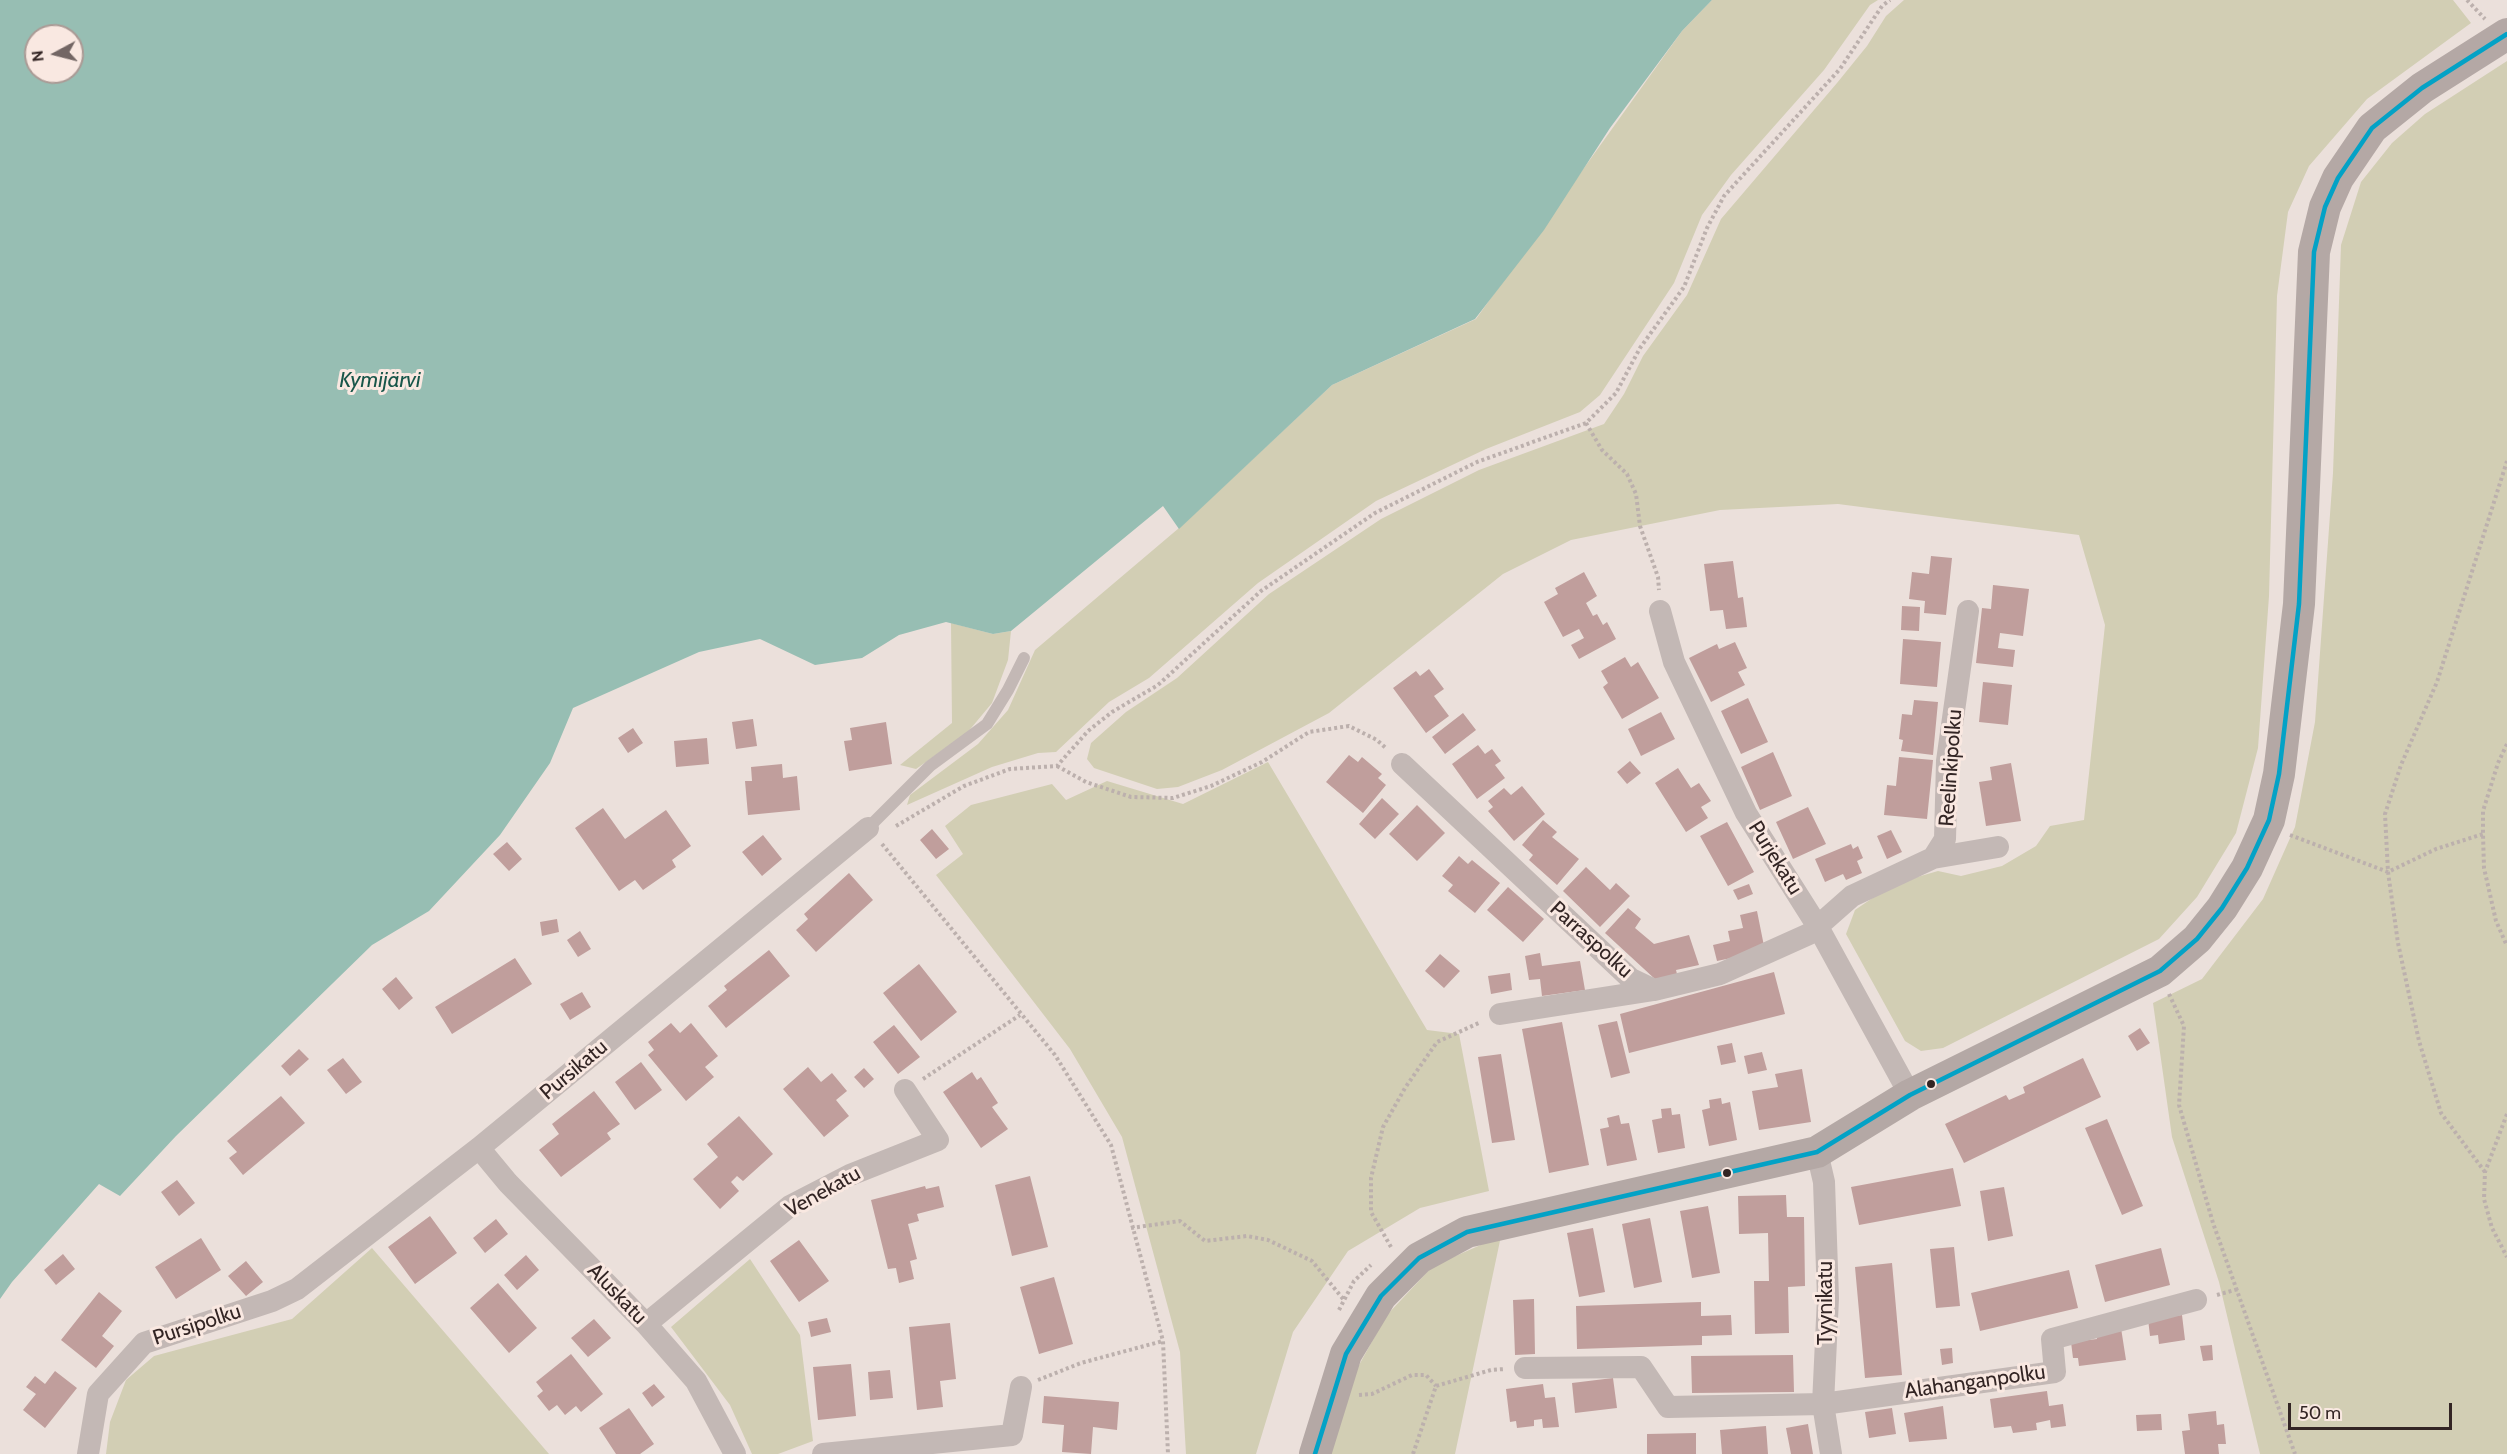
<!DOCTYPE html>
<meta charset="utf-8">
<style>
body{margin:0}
#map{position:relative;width:2507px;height:1454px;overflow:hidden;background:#ebe0db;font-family:Cabin,sans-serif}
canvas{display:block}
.north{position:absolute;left:24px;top:24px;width:60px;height:60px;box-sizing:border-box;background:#f9e8e1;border:2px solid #aa9a95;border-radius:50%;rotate:263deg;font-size:16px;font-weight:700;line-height:24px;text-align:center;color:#332524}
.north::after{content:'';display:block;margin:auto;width:21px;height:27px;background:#736664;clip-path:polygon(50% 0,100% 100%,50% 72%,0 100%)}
.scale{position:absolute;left:2288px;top:1403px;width:164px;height:27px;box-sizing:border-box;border:3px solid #332524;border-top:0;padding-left:8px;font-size:18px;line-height:21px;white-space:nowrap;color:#332524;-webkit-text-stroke:4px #f9e8e1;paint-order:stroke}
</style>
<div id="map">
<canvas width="2507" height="1454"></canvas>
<div class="north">N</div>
<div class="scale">50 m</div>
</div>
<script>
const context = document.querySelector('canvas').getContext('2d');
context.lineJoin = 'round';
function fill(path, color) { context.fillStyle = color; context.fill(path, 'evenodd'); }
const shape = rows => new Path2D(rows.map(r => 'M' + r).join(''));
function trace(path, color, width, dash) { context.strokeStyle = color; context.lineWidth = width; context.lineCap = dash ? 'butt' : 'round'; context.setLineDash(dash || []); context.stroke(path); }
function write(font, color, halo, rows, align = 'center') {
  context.font = font + ' Cabin,sans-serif'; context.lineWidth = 6; context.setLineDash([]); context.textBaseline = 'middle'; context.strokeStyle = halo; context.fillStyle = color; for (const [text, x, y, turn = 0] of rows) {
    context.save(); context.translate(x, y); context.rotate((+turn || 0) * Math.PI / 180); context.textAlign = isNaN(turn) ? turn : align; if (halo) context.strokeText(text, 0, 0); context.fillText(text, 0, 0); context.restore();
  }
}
fill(shape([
 [1712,0,1878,0,1870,5,1824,70,1731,175,1702,215,1674,283,1600,395,1580,412,1486,449,1376,501,1258,583,1149,678,1109,702,1056,752,1038,753,992,767,907,805,910,795,978,744,1008,710,1035,650,1179,528,1332,385,1476,319,1682,31],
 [1904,0,2453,0,2471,23,2367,99,2309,166,2288,212,2277,296,2269,596,2258,748,2236,833,2197,897,2159,939,1943,1048,1921,1051,1905,1041,1846,934,1855,910,1893,884,1938,871,1961,876,2002,866,2036,846,2050,826,2084,820,2105,625,2079,535,1838,504,1720,510,1571,540,1503,574,1329,713,1222,770,1178,787,1157,789,1094,768,1087,759,1091,743,1126,712,1177,678,1269,594,1381,519,1479,470,1604,424,1624,394,1643,356,1687,295,1721,219,1837,83,1867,46,1886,16],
 [2507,61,2507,1454,2260,1454,2219,1282,2172,1137,2153,1003,2202,979,2263,899,2295,827,2315,722,2333,473,2341,245,2361,182,2392,143,2425,114],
 [951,623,993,634,1011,631,1008,660,992,703,967,733,916,769,900,765,952,723],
 [1268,762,1427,1030,1459,1034,1489,1191,1420,1208,1348,1251,1293,1332,1256,1454,1186,1454,1180,1352,1122,1137,1070,1049,936,875,963,854,945,826,971,805,1052,784,1066,800,1107,781,1183,804],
 [1501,1236,1455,1454,1331,1454,1353,1376,1386,1316,1433,1266],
 [372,1248,549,1454,106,1454,110,1422,126,1380,154,1356,292,1319],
 [750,1259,800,1335,813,1441,778,1454,752,1454,730,1405,671,1327]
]), '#d2ceb4');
fill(shape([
 [0,0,1712,0,1682,31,1610,128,1544,230,1475,319,1332,385,1179,529,1163,506,1011,631,993,634,946,622,899,635,862,658,815,665,760,639,699,652,573,708,550,763,500,835,429,911,372,945,176,1136,120,1196,99,1184,12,1282,0,1299],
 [36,36,72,36,72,72,36,72]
]), '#97beb3');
fill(shape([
 [1931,556,1952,558,1946,615,1924,613,1925,601,1909,599,1912,572,1929,574],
 [1733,561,1738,598,1743,597,1747,627,1726,629,1723,610,1710,611,1704,564],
 [1584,572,1597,596,1586,603,1593,616,1597,614,1603,625,1607,622,1616,639,1579,659,1571,645,1584,638,1579,629,1563,637,1544,602,1558,594,1555,588],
 [1993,585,2029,589,2023,636,2000,633,1998,648,2015,650,2013,667,1976,663,1982,608,1991,609],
 [1902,606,1920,607,1919,631,1901,630],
 [1903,639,1941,642,1937,687,1900,684],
 [1735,642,1747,668,1738,672,1745,685,1711,702,1689,658,1717,644,1719,649],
 [1625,657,1631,667,1638,662,1659,698,1622,719,1603,687,1608,683,1601,671],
 [1429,669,1444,689,1434,696,1449,716,1426,733,1393,688,1416,671,1420,676],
 [1983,682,2012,685,2008,725,1979,722],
 [1748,698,1768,742,1741,754,1721,711],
 [1914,700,1938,702,1933,755,1901,751,1903,740,1899,739,1902,714,1912,715],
 [1661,712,1675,739,1641,756,1628,729],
 [1463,713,1476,730,1445,754,1432,737],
 [753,719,757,746,736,749,732,722],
 [886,722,892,764,849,771,844,741,852,740,850,728],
 [633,728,643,743,628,753,618,738],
 [707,738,709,764,676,767,674,741],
 [1478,745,1485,754,1492,749,1501,761,1495,765,1505,778,1477,799,1452,764],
 [1773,752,1792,796,1760,810,1741,767],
 [1349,755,1358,762,1362,757,1382,774,1378,778,1386,785,1363,813,1326,782],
 [1899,757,1933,760,1927,819,1884,815,1887,785,1896,786],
 [1630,761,1641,773,1627,784,1617,772],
 [2011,763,2021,821,1986,826,1979,782,1992,780,1990,767],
 [782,764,783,778,797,776,800,810,748,815,745,781,752,781,751,767],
 [1678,768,1691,788,1699,783,1711,801,1701,807,1708,818,1686,832,1655,783],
 [1522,786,1545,814,1514,841,1488,811,1493,807,1488,801,1504,788,1511,795],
 [1382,798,1399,814,1375,839,1359,824],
 [1417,805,1445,833,1417,861,1389,834],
 [1808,807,1826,844,1793,859,1776,822],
 [603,808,625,839,666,810,691,846,672,860,676,867,643,890,635,880,619,891,575,828],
 [1543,820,1557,832,1552,837,1579,859,1557,885,1529,860,1533,855,1522,845],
 [1727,822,1754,872,1728,886,1700,836],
 [932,829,949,849,936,859,920,840],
 [1891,830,1902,852,1887,859,1877,836],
 [763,835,782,859,762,876,742,852],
 [507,842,522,859,509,871,493,854],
 [1851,844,1853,849,1858,846,1863,858,1857,861,1862,873,1846,880,1843,874,1825,882,1815,859],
 [1459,856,1468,864,1472,860,1500,883,1475,913,1448,891,1453,885,1442,876],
 [1586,867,1610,890,1616,883,1630,896,1600,927,1563,891],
 [849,873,873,900,816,952,796,930,808,919,804,914],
 [1749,884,1753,894,1738,900,1733,890],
 [1508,887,1544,919,1523,942,1487,910],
 [1628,908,1641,919,1635,928,1654,944,1689,935,1699,965,1676,970,1677,974,1656,980,1605,933],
 [1757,911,1765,951,1717,961,1713,945,1730,941,1728,931,1743,928,1740,915],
 [557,919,559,932,542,936,540,922],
 [580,931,591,949,578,957,567,940],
 [769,950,790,976,726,1028,708,1006,727,990,724,986],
 [1540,953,1542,966,1580,961,1585,990,1542,996,1540,979,1529,980,1525,956],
 [1440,954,1460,971,1444,988,1425,971],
 [515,958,532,984,452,1034,435,1007],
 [919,964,957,1012,921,1041,883,993],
 [1774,972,1785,1014,1629,1053,1620,1014],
 [1510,973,1512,990,1491,994,1488,976],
 [396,977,413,998,399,1010,382,989],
 [582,992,591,1007,570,1020,560,1004],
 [1617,1021,1630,1073,1611,1078,1598,1025],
 [1562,1022,1589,1165,1549,1173,1522,1029],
 [671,1023,680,1033,691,1023,718,1056,705,1067,714,1077,686,1101,648,1055,654,1050,648,1042],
 [894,1025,920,1057,898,1074,873,1042],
 [2140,1028,2150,1043,2137,1051,2128,1036],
 [1732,1043,1736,1062,1721,1065,1717,1046],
 [299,1049,309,1059,290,1076,281,1066],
 [1762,1052,1767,1070,1748,1074,1744,1056],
 [1501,1054,1515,1140,1492,1143,1478,1057],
 [343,1058,362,1082,346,1094,327,1070],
 [2083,1058,2101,1097,1964,1163,1945,1124,2006,1095,2009,1100,2025,1093,2023,1087],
 [641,1062,662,1090,635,1110,615,1082],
 [808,1067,821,1082,832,1073,847,1091,836,1100,849,1116,824,1137,783,1089],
 [864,1068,874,1079,864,1088,854,1077],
 [1802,1069,1811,1122,1759,1130,1752,1091,1778,1087,1775,1074],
 [972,1072,977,1080,981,1077,998,1103,992,1107,1008,1129,981,1148,943,1092],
 [594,1091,620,1124,607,1133,611,1139,561,1177,539,1150,559,1134,552,1124],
 [281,1096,305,1123,243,1175,229,1158,237,1152,227,1141],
 [1721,1098,1722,1104,1730,1102,1737,1140,1709,1146,1702,1110,1710,1108,1709,1100],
 [1671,1108,1672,1115,1680,1114,1685,1148,1658,1153,1652,1120,1662,1118,1661,1109],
 [1619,1115,1621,1124,1629,1123,1637,1160,1607,1166,1600,1129,1609,1127,1607,1118],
 [739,1116,773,1154,743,1181,737,1176,731,1182,739,1191,720,1209,693,1179,718,1157,707,1144],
 [2107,1119,2143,1206,2122,1215,2085,1128],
 [1953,1168,1961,1206,1859,1225,1851,1187],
 [1030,1176,1048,1247,1012,1256,995,1185],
 [177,1180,195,1203,179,1216,161,1192],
 [925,1186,926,1189,939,1186,944,1207,917,1214,919,1221,908,1224,917,1259,910,1261,914,1279,899,1283,896,1268,888,1269,871,1200],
 [2004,1187,2013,1236,1988,1241,1980,1191],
 [1786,1195,1787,1217,1804,1217,1805,1286,1788,1287,1789,1333,1755,1334,1754,1281,1769,1281,1768,1233,1739,1234,1738,1196],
 [1708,1206,1720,1273,1692,1278,1680,1211],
 [430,1216,457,1253,415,1284,388,1247],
 [1650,1218,1662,1282,1634,1288,1622,1224],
 [496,1219,508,1234,485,1253,473,1238],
 [1593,1228,1605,1292,1579,1297,1567,1233],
 [201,1238,221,1270,176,1299,155,1267],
 [799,1240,829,1281,799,1302,770,1261],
 [1954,1247,1960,1306,1936,1308,1930,1249],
 [2161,1248,2170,1285,2105,1302,2095,1265],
 [63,1254,75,1269,56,1285,44,1270],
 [526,1255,539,1270,517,1290,504,1275],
 [246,1261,263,1282,246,1296,228,1276],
 [1892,1263,1902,1375,1865,1378,1855,1267],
 [2069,1270,2078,1308,1980,1331,1971,1293],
 [1054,1277,1073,1344,1039,1354,1020,1287],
 [498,1283,537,1328,509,1353,470,1308],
 [99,1292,122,1311,102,1336,114,1346,96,1368,61,1340],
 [1534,1299,1535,1354,1515,1355,1513,1300],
 [1701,1302,1701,1316,1731,1315,1732,1335,1702,1336,1702,1345,1577,1349,1576,1306],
 [2182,1315,2185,1340,2159,1344,2158,1335,2150,1336,2148,1319],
 [827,1318,831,1332,811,1337,808,1322],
 [594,1319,611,1338,588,1357,571,1338],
 [950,1323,956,1379,940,1381,943,1407,917,1410,909,1327],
 [2121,1328,2126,1360,2079,1366,2078,1358,2073,1358,2071,1342,2097,1339,2096,1331],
 [2212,1345,2213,1360,2203,1361,2200,1346],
 [1952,1348,1953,1363,1942,1365,1940,1349],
 [571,1354,603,1394,581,1412,576,1406,565,1415,557,1405,549,1411,537,1396,543,1391,536,1382],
 [1793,1355,1794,1392,1692,1393,1691,1356],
 [851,1364,856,1416,818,1420,813,1367],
 [890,1370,893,1398,870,1400,868,1372],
 [55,1371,77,1388,45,1428,23,1410,36,1394,26,1387,35,1376,45,1384],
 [1613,1378,1617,1408,1575,1413,1572,1383],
 [654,1384,665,1397,652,1407,642,1393],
 [1543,1384,1545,1398,1555,1397,1559,1427,1543,1428,1542,1419,1534,1420,1534,1426,1517,1428,1516,1421,1510,1422,1506,1389],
 [2047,1391,2049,1406,2063,1404,2066,1426,2051,1428,2050,1420,2036,1423,2037,1430,2013,1433,2011,1426,1994,1428,1990,1399],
 [1044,1396,1119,1402,1117,1430,1093,1427,1091,1454,1062,1452,1064,1425,1042,1423],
 [1943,1406,1947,1439,1909,1442,1904,1413],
 [629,1408,654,1444,640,1454,616,1454,599,1428],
 [1892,1408,1896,1434,1869,1438,1865,1412],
 [2216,1411,2217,1425,2224,1424,2226,1444,2218,1444,2219,1454,2185,1454,2182,1431,2190,1430,2188,1414],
 [2161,1414,2162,1430,2137,1431,2136,1415],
 [1808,1424,1813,1454,1791,1454,1786,1428],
 [1766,1426,1768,1454,1722,1454,1720,1430],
 [1696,1433,1696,1454,1647,1454,1647,1434]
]), '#c09e9c');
trace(shape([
 [2467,0,2485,19],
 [1586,423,1602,450,1627,474,1636,494,1640,526,1658,577,1659,590],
 [2507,744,2498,763,2483,811,2483,834,2484,868,2496,921,2507,946],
 [1057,766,1086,782,1131,797,1173,798,1211,786,1262,762,1309,732,1349,726,1377,740,1387,749],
 [896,826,964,786,1010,769,1057,766,1088,731,1112,712,1158,685,1261,591,1375,513,1477,462,1586,423,1616,393,1640,348,1684,287,1707,228,1724,196,1840,69,1882,6,1890,0],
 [2290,835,2388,872,2436,849,2483,834],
 [882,844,1055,1055,1111,1145,1163,1341,1168,1454],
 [2169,994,2184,1026,2179,1105,2213,1223,2295,1454],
 [923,1079,1020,1015],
 [2507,1114,2485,1172,2484,1199,2492,1228,2507,1257],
 [2485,1172,2441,1113,2419,1041,2398,943,2388,872,2385,814,2401,765,2437,682,2507,461],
 [1131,1228,1180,1221,1205,1241,1247,1236,1268,1240,1312,1261,1344,1300],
 [1391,1247,1371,1212,1371,1178,1383,1127,1405,1088,1437,1042,1481,1022],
 [2217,1295,2238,1289],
 [1339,1310,1354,1281,1371,1265],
 [1038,1380,1081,1363,1163,1341],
 [1359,1395,1372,1394,1412,1375,1426,1375,1436,1386],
 [1413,1454,1436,1386,1491,1370,1505,1369]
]), '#bcb0ad', 4, [3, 3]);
trace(shape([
 [868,828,930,766,987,724,1008,690,1024,658]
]), '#c3b8b5', 12);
trace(shape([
 [1660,611,1674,662,1746,813,1818,927,1910,1095],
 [1402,764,1631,979,1654,990,1720,974,1809,934,1852,896,1933,858,1945,839,1947,761,1968,611],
 [1933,858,1998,847],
 [1500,1014,1654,990],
 [479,1148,508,1183,646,1324,696,1381,735,1454],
 [1817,1152,1824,1182,1828,1298,1823,1404,1831,1454],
 [646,1324,790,1206,850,1175,938,1140,905,1090],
 [1525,1368,1641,1367,1668,1407,1823,1404,2055,1372,2052,1339,2196,1300],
 [88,1454,98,1394,144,1343,272,1301,297,1289,479,1148,868,828],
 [823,1454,1012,1435,1021,1387]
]), '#c3b8b5', 22);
trace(shape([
 [1315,1454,1346,1354,1381,1296,1419,1258,1467,1232,1817,1152,1910,1095,2160,971,2197,939,2222,908,2247,868,2269,820,2279,774,2299,604,2314,252,2325,207,2338,178,2372,128,2422,88,2507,34]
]), '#b4a8a5', 32);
trace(shape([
 [1315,1454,1346,1354,1381,1296,1419,1258,1467,1232,1817,1152,1910,1095,2160,971,2197,939,2222,908,2247,868,2269,820,2279,774,2299,604,2314,252,2325,207,2338,178,2372,128,2422,88,2507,34]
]), '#03a2c6', 4.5);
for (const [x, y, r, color] of [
 [1931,1084,5,"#332524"],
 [1727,1173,5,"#332524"]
]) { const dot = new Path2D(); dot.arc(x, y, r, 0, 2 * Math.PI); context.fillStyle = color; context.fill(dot); trace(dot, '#f9e8e1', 2); }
write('21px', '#332524', '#f9e8e1', [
 ["Reelinkipolku",1951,768,-86],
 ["Purjekatu",1775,858,58],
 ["Parraspolku",1591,940,42],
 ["Pursikatu",574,1070,-40],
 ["Venekatu",823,1192,-29],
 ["Aluskatu",617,1294,46],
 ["Tyynikatu",1826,1303,-90],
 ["Pursipolku",197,1325,-18],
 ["Alahanganpolku",1975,1382,-8]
]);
write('italic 22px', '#18564a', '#f9e8e1', [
 ["Kymijärvi",380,381]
]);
</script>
